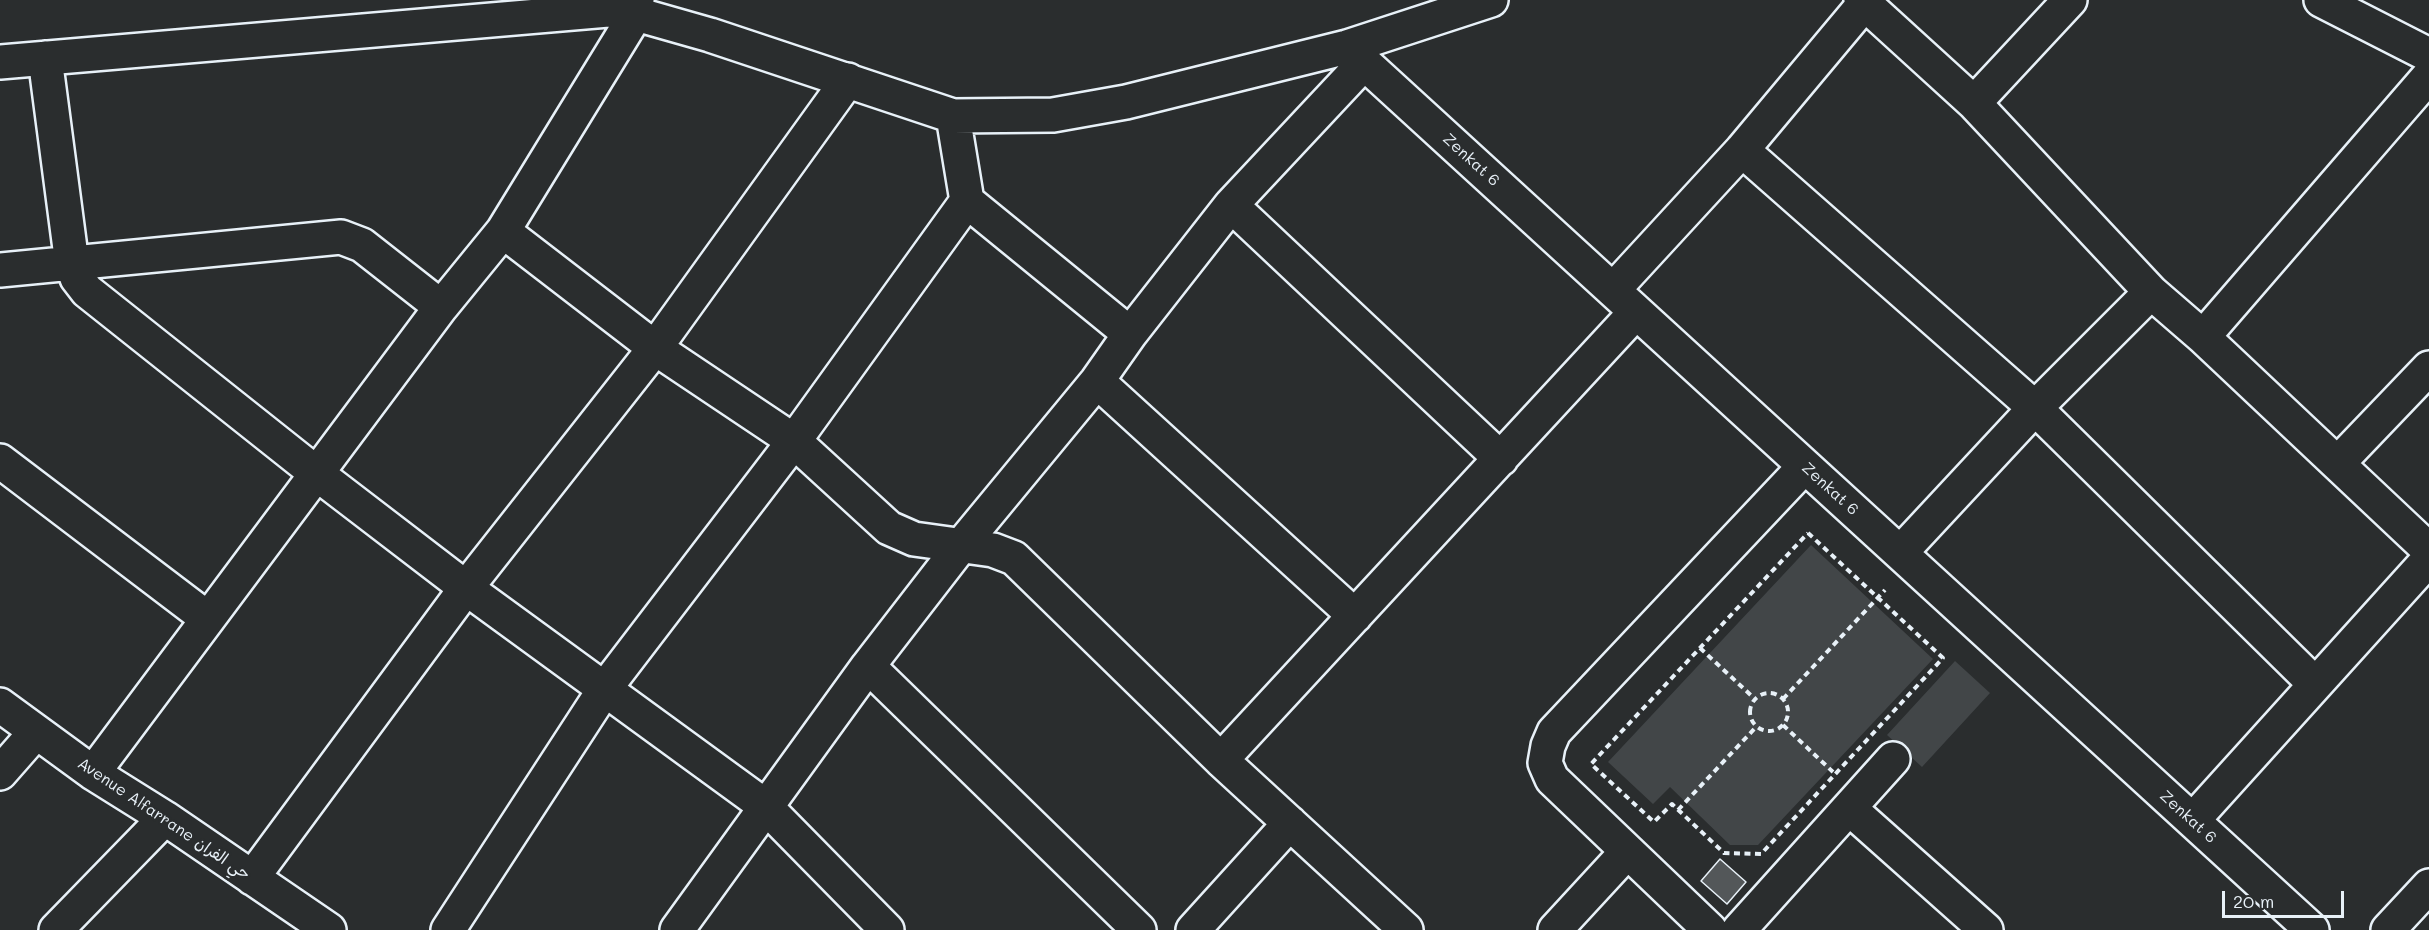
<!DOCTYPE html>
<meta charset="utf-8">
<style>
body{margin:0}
#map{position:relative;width:2429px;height:930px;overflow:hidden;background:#2a2d2e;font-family:Mali,sans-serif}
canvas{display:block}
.scale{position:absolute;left:2222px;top:891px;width:122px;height:27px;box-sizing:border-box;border:3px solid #e8f1f8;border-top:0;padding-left:8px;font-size:18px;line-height:21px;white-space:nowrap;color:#e8f1f8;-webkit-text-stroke:4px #2a2d2e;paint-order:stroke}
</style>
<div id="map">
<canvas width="2429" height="930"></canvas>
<div class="scale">20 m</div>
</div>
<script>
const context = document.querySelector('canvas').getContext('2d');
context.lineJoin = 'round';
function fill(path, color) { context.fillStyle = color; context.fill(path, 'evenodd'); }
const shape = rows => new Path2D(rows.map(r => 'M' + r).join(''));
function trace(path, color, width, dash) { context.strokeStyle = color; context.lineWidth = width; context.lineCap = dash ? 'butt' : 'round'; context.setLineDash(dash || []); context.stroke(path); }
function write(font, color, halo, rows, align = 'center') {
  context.font = font + ' Mali,"Playpen Sans Arabic",sans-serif'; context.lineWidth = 5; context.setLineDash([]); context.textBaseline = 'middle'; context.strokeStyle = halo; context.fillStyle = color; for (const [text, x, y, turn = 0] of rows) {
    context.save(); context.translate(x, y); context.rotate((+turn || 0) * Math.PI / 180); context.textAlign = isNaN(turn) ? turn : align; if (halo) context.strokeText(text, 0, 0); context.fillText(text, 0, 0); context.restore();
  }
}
fill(shape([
 [1811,545,1933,659,1758,845,1730,845,1670,787,1653,804,1608,762],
 [1955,661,1990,693,1922,767,1887,735]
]), '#424648');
const building = shape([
 [1720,859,1746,882,1727,904,1701,881,1720,859]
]);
fill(building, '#535759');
trace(building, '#e8f1f8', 1.5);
const minor = shape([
 [1861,0,1974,103,2151,292,2203,337,2429,550],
 [2321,0,2429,55],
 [1347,47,2312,930],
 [45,58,72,264,77,278,87,291,316,473,466,588,765,806,887,930],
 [0,62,608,10,636,14,710,35,953,116,1053,115,1126,102,1347,47,1491,0],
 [1974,103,2070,0],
 [953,116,967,201,1130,334],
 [1742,150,2035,408,2315,684],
 [1231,205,1501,459],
 [503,231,655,348,794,441,889,528,914,539,993,550,1014,558,1221,760,1406,930],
 [0,270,341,237,362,245,441,307],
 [1613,290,1742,150,1865,3],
 [2203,337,2429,76],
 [1097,381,1355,616],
 [0,461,208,619],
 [2338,463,2429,368],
 [1900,553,2035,408,2151,292],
 [868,666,1139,930],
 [0,705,93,773,165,818,329,930],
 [1221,760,1636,312],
 [0,773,36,732],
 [93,773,441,307,503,231,636,14,637,0],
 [1849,808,1986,930],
 [2193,820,2429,559],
 [252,878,466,588,655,348,848,80],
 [56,930,165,818],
 [448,930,606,687,794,441,967,201],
 [677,930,868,666,960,547,1097,381,1130,334,1231,205,1364,63],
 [1193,930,1290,823],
 [1555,930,1626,853],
 [1710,930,1552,779,1545,763,1548,746,1554,732,1805,466],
 [1739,930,1893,759]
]);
const tertiary = shape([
 [2388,930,2429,886]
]);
trace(minor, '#e8f1f8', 38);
trace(tertiary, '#e8f1f8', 38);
trace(shape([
 [1808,533,1943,658,1761,854,1724,853,1672,804,1654,822,1591,764,1808,533],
 [1700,648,1755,699],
 '1750 712a19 19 0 1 1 38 0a19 19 0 1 1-38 0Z',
 [1783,699,1885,590],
 [1783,725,1833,772],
 [1678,810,1757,726]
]), '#e8f1f8', 4, [6, 4.5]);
trace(minor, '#2a2d2e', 33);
trace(tertiary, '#2a2d2e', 33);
write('16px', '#e8f1f8', '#2a2d2e', [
 ["Zenkat 6",1471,160,42],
 ["Zenkat 6",1830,489,42],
 ["Zenkat 6",2188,817,42],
 ["Avenue Alfarrane حي الفران",164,819,34]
]);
</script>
